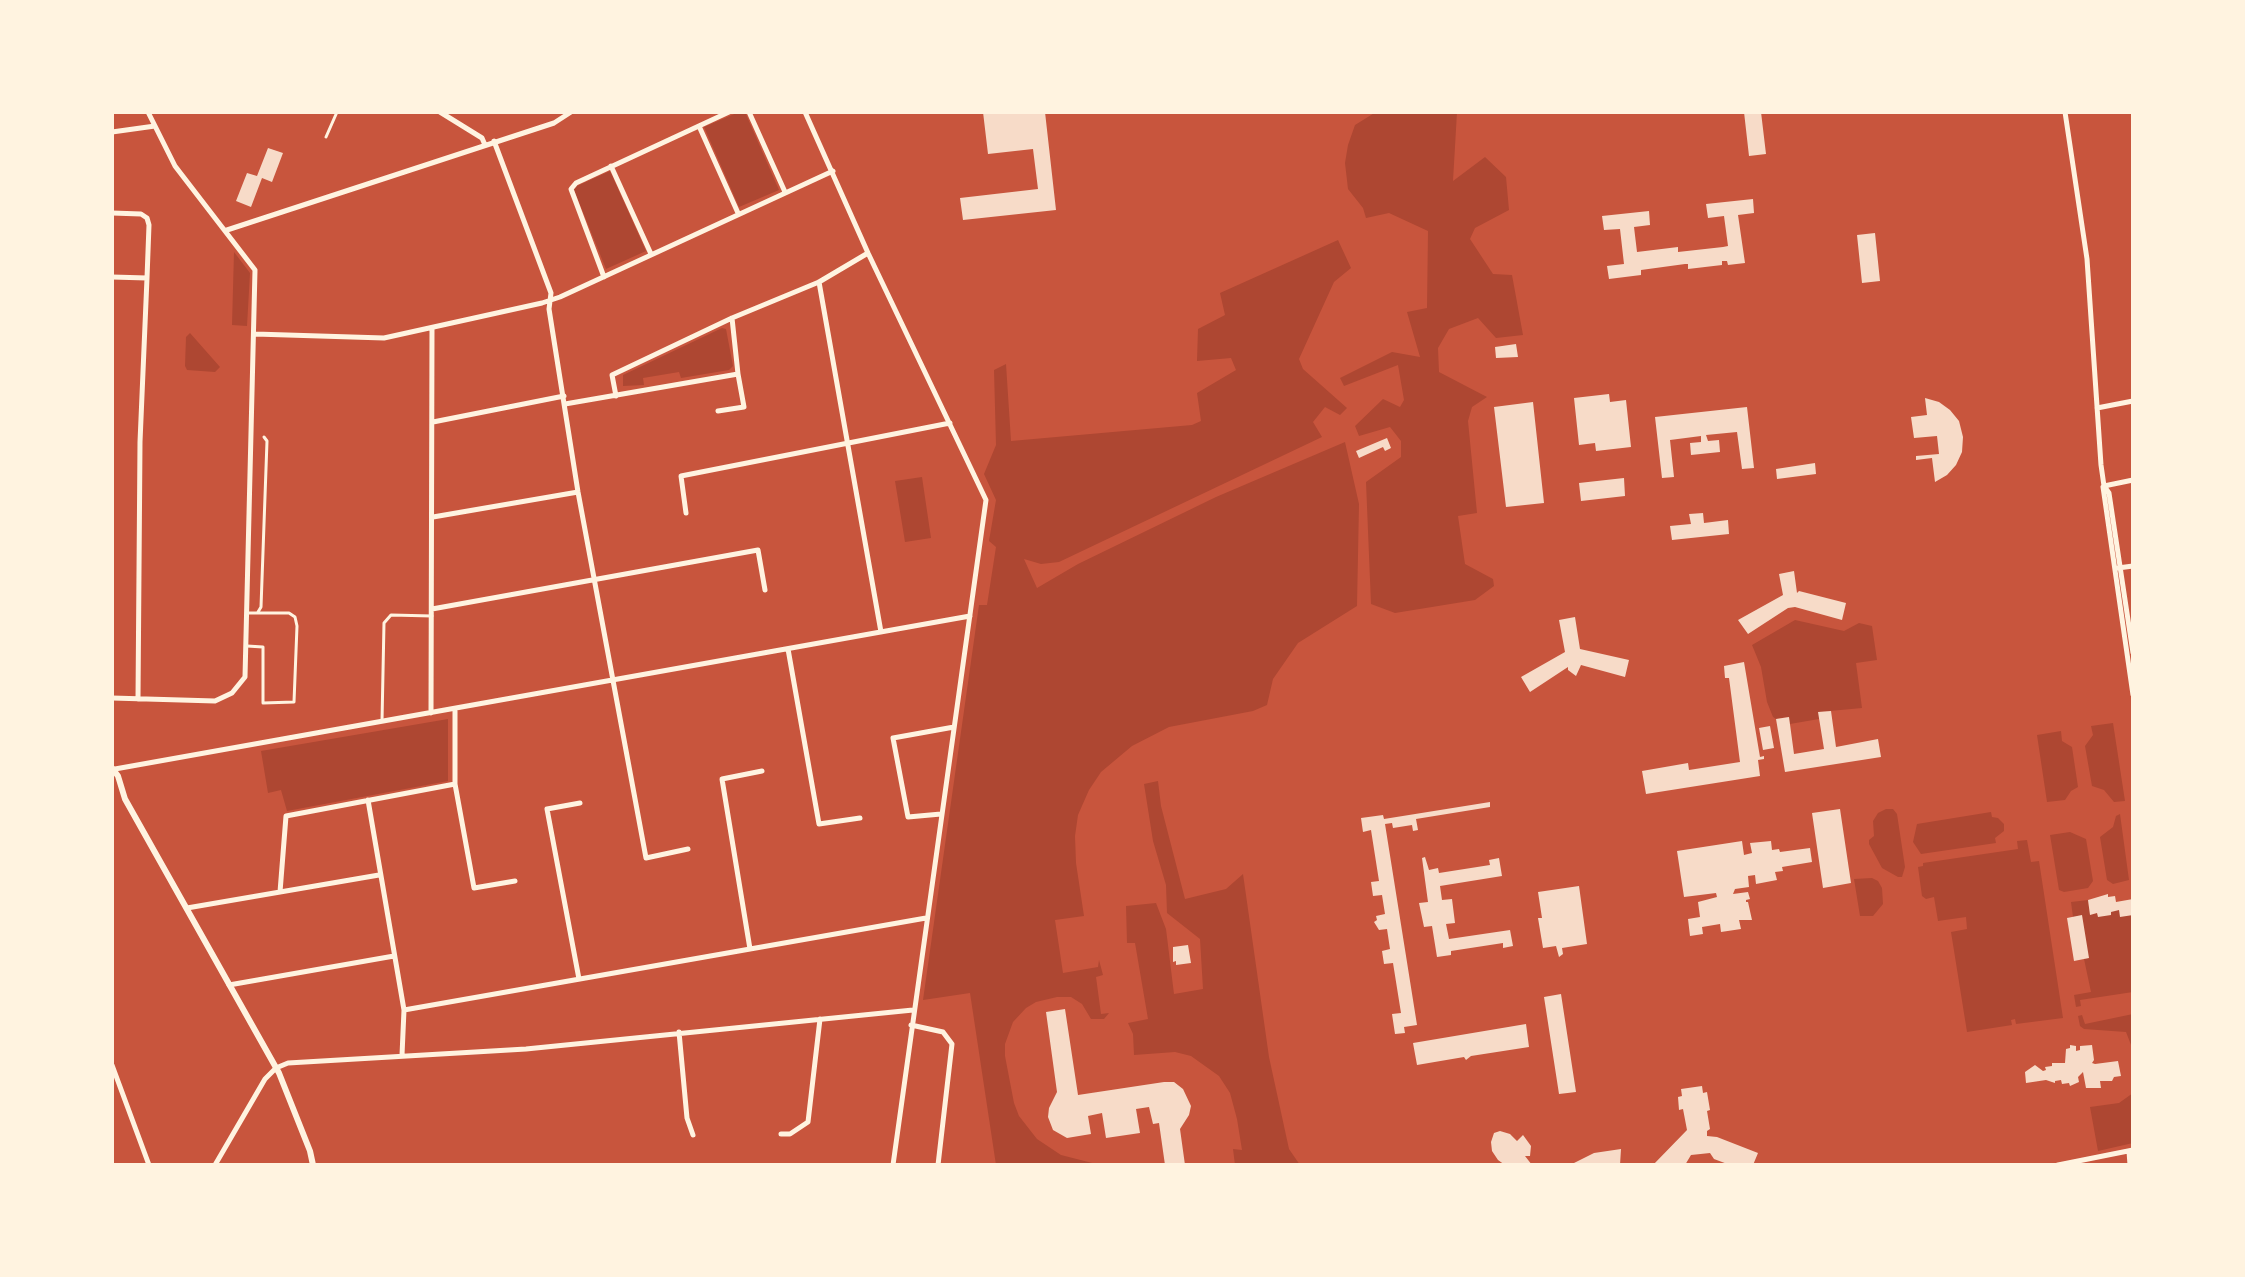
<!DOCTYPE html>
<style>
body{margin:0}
#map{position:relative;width:2245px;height:1277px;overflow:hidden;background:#c8553d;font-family:Lato,sans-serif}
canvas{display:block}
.frame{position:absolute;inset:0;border:114px solid #fff3e0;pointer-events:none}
</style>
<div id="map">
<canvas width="2245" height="1277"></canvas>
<div class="frame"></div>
</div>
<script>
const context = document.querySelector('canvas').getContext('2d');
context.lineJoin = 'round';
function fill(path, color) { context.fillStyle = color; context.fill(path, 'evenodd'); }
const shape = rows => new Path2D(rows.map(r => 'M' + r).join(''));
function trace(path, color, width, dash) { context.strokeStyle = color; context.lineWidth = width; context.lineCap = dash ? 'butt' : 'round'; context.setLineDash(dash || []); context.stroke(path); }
fill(shape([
 [739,112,745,112,779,190,739,207,704,127],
 [1376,112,1457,112,1453,181,1485,157,1506,177,1509,210,1475,228,1470,239,1493,274,1512,275,1523,335,1496,338,1478,318,1449,329,1438,348,1439,372,1487,397,1472,407,1468,421,1477,513,1458,516,1465,564,1493,579,1494,586,1475,600,1395,613,1371,604,1366,482,1401,457,1401,441,1390,427,1359,436,1355,426,1383,399,1400,407,1404,400,1398,365,1344,386,1340,378,1392,352,1420,357,1407,312,1427,308,1428,231,1389,213,1366,218,1363,208,1348,189,1345,163,1348,145,1355,125],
 [610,171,646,251,606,269,574,190,577,186],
 [1338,240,1351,268,1334,282,1299,359,1303,369,1347,408,1340,415,1325,407,1313,422,1322,437,1059,562,1041,564,1024,559,1037,588,1078,564,1216,497,1345,442,1359,504,1357,606,1298,643,1273,679,1267,705,1253,711,1169,727,1132,746,1101,772,1089,790,1078,815,1075,836,1076,863,1084,916,1055,920,1063,973,1098,967,1099,960,1103,975,1096,977,1101,1014,1109,1013,1104,1019,1091,1019,1082,1004,1071,997,1057,997,1036,1002,1026,1008,1013,1022,1005,1044,1005,1056,1014,1103,1019,1116,1037,1139,1061,1155,1100,1165,996,1165,970,993,923,1000,979,605,987,605,996,547,989,541,996,500,984,474,996,445,994,370,1006,364,1011,441,1192,425,1201,421,1197,393,1236,370,1231,358,1197,361,1198,329,1225,315,1220,293],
 [234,252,250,273,247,326,232,325],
 [722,328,726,329,733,366,729,370,681,378,679,372,643,378,644,385,623,386,623,375],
 [190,333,220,367,215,372,187,370,185,366,186,337],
 [922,477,931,538,905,542,895,481],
 [1795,620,1844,631,1859,623,1872,626,1877,660,1856,663,1862,708,1819,712,1819,719,1790,724,1788,717,1776,719,1773,717,1767,702,1761,667,1752,645],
 [448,719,448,781,287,811,281,790,268,793,261,751],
 [2113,723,2125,801,2114,802,2104,790,2092,786,2085,746,2093,735,2091,726],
 [2061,731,2062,741,2072,747,2078,787,2071,791,2065,800,2047,802,2037,735],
 [1158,781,1161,806,1185,899,1226,889,1243,874,1269,1057,1289,1149,1300,1165,1235,1165,1233,1149,1242,1150,1237,1119,1230,1093,1219,1076,1191,1056,1175,1052,1134,1055,1133,1034,1128,1023,1148,1019,1135,943,1127,943,1126,906,1156,903,1166,929,1174,994,1203,989,1200,939,1167,913,1166,885,1153,841,1144,784],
 [1886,809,1893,809,1897,814,1905,867,1902,877,1898,877,1882,868,1869,844,1869,840,1874,836,1873,821,1878,813],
 [1991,812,1992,817,1998,818,2004,824,2004,831,1995,838,1996,843,1921,854,1913,842,1917,824],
 [2120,814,2129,880,2113,884,2107,880,2100,837,2113,827,2116,816],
 [2070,832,2086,839,2093,881,2088,888,2064,892,2059,890,2050,835],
 [2027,840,2031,862,2039,861,2063,1018,2016,1024,2015,1019,2011,1020,2012,1025,1967,1032,1951,932,1967,929,1966,917,1938,921,1934,897,1926,899,1922,896,1918,867,1923,866,1923,863,2018,849,2017,841],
 [1872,878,1878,881,1882,888,1883,904,1873,916,1860,916,1854,879],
 [2088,900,2090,914,2119,910,2133,915,2133,992,2080,1000,2081,1006,2076,1007,2074,995,2091,992,2084,959,2089,958,2073,917,2071,902],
 [2133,1014,2133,1050,2126,1032,2084,1029,2080,1026,2078,1016,2082,1015,2085,1024],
 [2133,1093,2133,1143,2098,1151,2090,1107,2119,1103]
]), '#ae4732');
fill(shape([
 [983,112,1045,112,1056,210,963,220,960,198,1038,189,1033,149,988,154],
 [1744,112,1761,112,1766,154,1749,156],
 [268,148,283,153,272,182,262,178,251,207,236,201,247,173,257,176],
 [1753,199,1754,213,1738,215,1745,263,1728,265,1727,261,1722,261,1722,265,1688,269,1688,264,1685,264,1641,270,1641,275,1609,279,1607,266,1624,264,1620,229,1604,230,1602,216,1649,211,1650,225,1634,227,1637,252,1678,247,1678,252,1723,247,1728,246,1724,216,1708,218,1706,204],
 [1875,233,1880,281,1862,283,1857,235],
 [1516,344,1518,357,1496,358,1495,347],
 [1609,394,1610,402,1626,400,1631,447,1596,451,1595,443,1579,445,1574,398],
 [1925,398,1939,402,1950,410,1959,421,1963,437,1962,452,1956,465,1947,475,1935,482,1932,458,1916,460,1916,456,1939,454,1937,436,1914,438,1911,417,1927,415],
 [1533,402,1544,503,1506,507,1494,407],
 [1747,407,1754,468,1742,469,1737,432,1706,435,1708,441,1719,440,1720,452,1691,455,1690,443,1701,442,1701,436,1670,440,1674,477,1662,478,1655,417],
 [1387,438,1391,448,1385,451,1383,447,1359,458,1356,451],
 [1815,463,1816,474,1777,479,1776,469],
 [1624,478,1625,496,1581,501,1579,483],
 [1703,513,1704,523,1728,520,1729,534,1672,540,1670,526,1691,524,1689,514],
 [1794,571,1797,593,1799,591,1846,603,1842,620,1795,607,1788,608,1748,634,1738,620,1783,595,1779,574],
 [1575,617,1580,649,1629,660,1625,677,1581,665,1576,676,1568,670,1568,667,1530,692,1521,677,1565,652,1559,620],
 [1744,662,1760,757,1764,756,1764,759,1758,760,1760,776,1646,794,1642,771,1688,763,1689,770,1740,762,1729,678,1725,678,1724,666],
 [1831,711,1836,747,1878,739,1881,757,1785,772,1776,719,1789,717,1794,754,1824,749,1818,712],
 [1770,726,1774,748,1763,750,1759,728],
 [1490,802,1490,807,1416,819,1418,830,1413,831,1412,825,1393,828,1392,823,1385,824,1417,1025,1404,1027,1405,1033,1395,1034,1392,1014,1401,1013,1393,963,1384,964,1382,951,1390,949,1387,929,1379,930,1374,922,1377,920,1376,916,1385,914,1382,895,1373,896,1371,882,1379,881,1371,830,1363,832,1361,818,1383,815,1384,819],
 [1840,809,1851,883,1823,888,1812,813],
 [1742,841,1744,855,1752,853,1750,843,1771,841,1772,850,1779,849,1780,852,1810,848,1812,862,1782,867,1783,871,1775,872,1777,880,1756,884,1755,875,1748,876,1749,887,1735,889,1733,894,1748,892,1750,899,1746,900,1746,902,1748,902,1752,920,1739,920,1741,929,1721,932,1720,924,1702,927,1703,934,1690,936,1688,919,1700,917,1698,902,1717,897,1716,893,1684,897,1677,851],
 [1425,857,1429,870,1438,868,1439,873,1490,865,1489,860,1499,858,1502,876,1440,886,1442,900,1452,899,1455,923,1446,924,1449,939,1510,930,1513,946,1503,948,1503,943,1451,951,1451,955,1437,957,1432,926,1424,927,1419,903,1428,902,1422,858],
 [1579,886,1587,944,1562,948,1563,954,1559,957,1556,946,1543,948,1538,918,1542,918,1538,892],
 [2108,894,2108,897,2115,896,2116,902,2133,899,2133,915,2120,917,2119,910,2111,912,2111,915,2098,917,2097,913,2090,915,2088,900],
 [2082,915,2089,958,2074,961,2067,918],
 [1188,945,1191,963,1176,965,1176,961,1173,962,1173,947],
 [1561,994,1576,1092,1559,1094,1544,997],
 [1065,1009,1078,1095,1164,1082,1174,1082,1183,1089,1191,1106,1189,1115,1180,1129,1185,1165,1165,1165,1159,1123,1153,1124,1149,1107,1136,1109,1140,1133,1106,1138,1102,1113,1088,1116,1091,1134,1067,1138,1053,1130,1048,1117,1049,1108,1057,1092,1046,1012],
 [1526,1024,1529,1047,1471,1056,1466,1060,1464,1057,1417,1065,1413,1043],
 [2070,1045,2076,1046,2076,1051,2080,1050,2080,1046,2092,1045,2094,1060,2092,1063,2095,1064,2118,1061,2121,1076,2114,1077,2112,1081,2100,1081,2101,1088,2086,1088,2083,1072,2078,1077,2079,1082,2070,1086,2069,1083,2062,1084,2061,1080,2055,1081,2055,1083,2046,1080,2026,1083,2025,1072,2035,1065,2043,1071,2046,1070,2045,1067,2052,1066,2052,1063,2065,1063,2066,1049,2070,1048],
 [1702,1086,1703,1093,1707,1092,1710,1110,1707,1111,1710,1129,1707,1131,1707,1136,1717,1137,1758,1153,1753,1165,1730,1165,1714,1159,1710,1153,1691,1155,1685,1165,1653,1165,1687,1130,1683,1109,1679,1110,1678,1097,1682,1096,1681,1089],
 [1500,1131,1510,1134,1517,1141,1523,1135,1531,1146,1530,1156,1525,1156,1532,1165,1505,1165,1498,1160,1492,1151,1491,1142,1494,1133],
 [1621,1149,1620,1165,1570,1165,1594,1153]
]), '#f7dbc8');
trace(shape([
 [326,137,337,112],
 [258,612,261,607,267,441,264,437],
 [247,646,263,647,263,703,294,702,297,626,295,617,289,613,248,613],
 [382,721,384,623,391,615,432,616]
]), '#fff3e0', 3);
trace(shape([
 [440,112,482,138,485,145],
 [749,112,785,192],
 [805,112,868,253,986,500,893,1165],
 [2065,112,2087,259,2101,465,2104,486,2109,493,2133,653],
 [699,126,738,213],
 [112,132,155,126],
 [494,141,551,293,549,309,578,492,646,858,688,849],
 [611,166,651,254],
 [112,213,141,214,147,218,149,225,147,278,112,277],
 [227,230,554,123,571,112],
 [604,277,571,189,576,183,729,112],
 [819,282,881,632],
 [255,334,384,338,542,303,560,297,833,171],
 [616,396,612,375,732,318,819,282,868,253],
 [565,404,738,374,732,318],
 [2097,408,2133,401],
 [718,411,744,407,738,374],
 [433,422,564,396],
 [2104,486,2133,480],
 [2103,487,2133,695],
 [686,513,681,476,950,423],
 [433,517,578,492],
 [2118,568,2133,566],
 [432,609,758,550,765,590],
 [788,649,819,824,860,818],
 [112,698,215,701,232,693,245,677,255,270,175,166,148,112],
 [138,699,140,442,147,278],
 [455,709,455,784,474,888,515,881],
 [431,713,432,328],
 [115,769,970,616],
 [368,800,404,1010,402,1055],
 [941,814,908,817,893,738,954,727],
 [280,892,286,816,455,784],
 [187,908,379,875],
 [750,949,722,779,762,771],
 [579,979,547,809,580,803],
 [229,985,394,956],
 [404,1010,926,918],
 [911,1025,943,1032,952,1044,938,1165],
 [679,1032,687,1118,693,1135],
 [112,1065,149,1165],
 [781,1134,790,1134,808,1122,820,1019],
 [2129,1151,2130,1165],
 [215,1165,265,1079,276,1068,288,1063,526,1049,913,1010],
 [2058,1165,2133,1150]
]), '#fff3e0', 5);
trace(shape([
 [112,768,118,776,125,799,279,1073,310,1151,313,1165]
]), '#fff3e0', 6);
</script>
